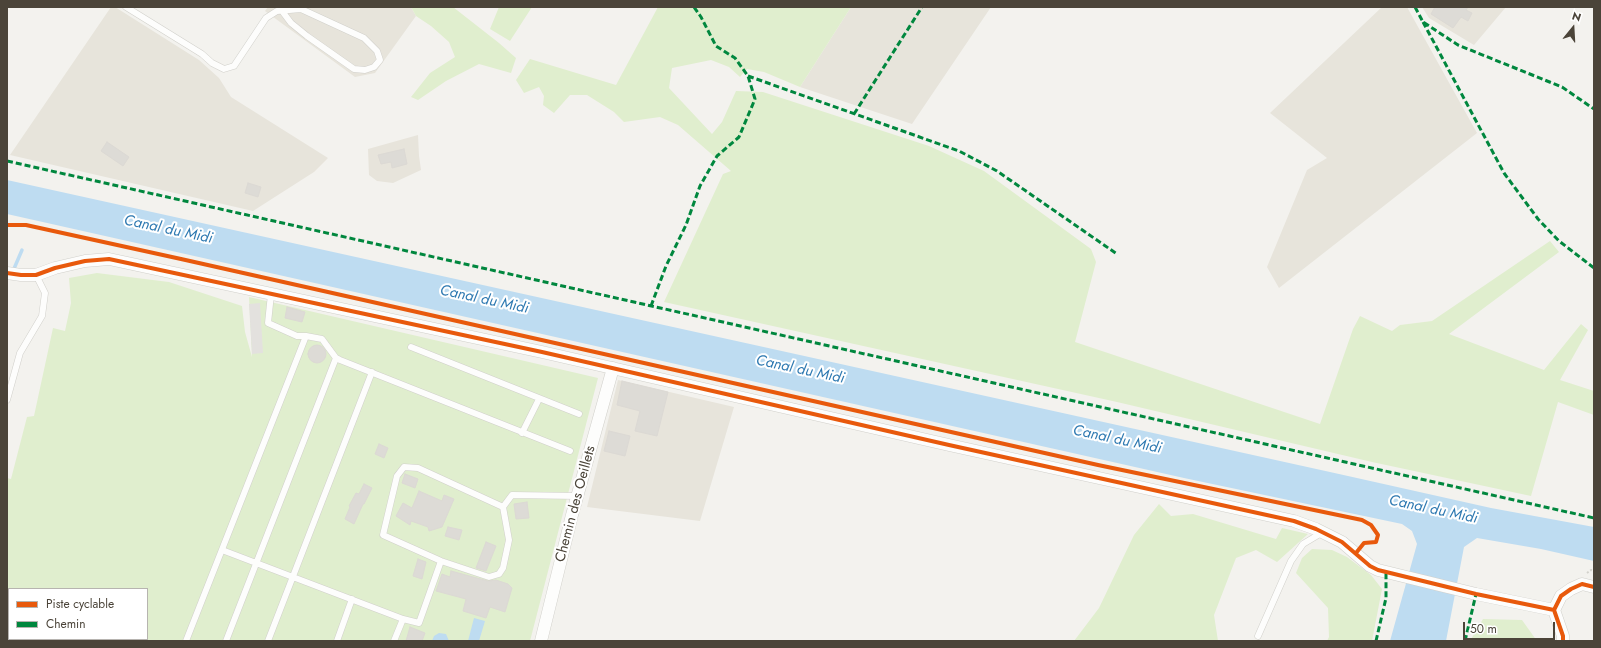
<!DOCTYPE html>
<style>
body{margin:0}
#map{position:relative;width:1601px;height:648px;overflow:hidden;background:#f3f2ee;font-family:Jost,sans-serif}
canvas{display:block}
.frame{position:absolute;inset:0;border:8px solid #4b4439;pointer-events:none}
.legend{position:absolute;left:8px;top:588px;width:140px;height:52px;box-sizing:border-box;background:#fff;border:1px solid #b7b4b0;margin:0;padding:5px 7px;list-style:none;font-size:12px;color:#4b4439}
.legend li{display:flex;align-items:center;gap:8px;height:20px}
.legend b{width:20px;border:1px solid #b7b4b0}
.north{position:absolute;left:1553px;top:8px;width:40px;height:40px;-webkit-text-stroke:3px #fff;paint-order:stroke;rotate:18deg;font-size:11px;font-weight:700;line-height:16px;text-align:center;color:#4b4439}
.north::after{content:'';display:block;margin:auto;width:14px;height:18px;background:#4b4439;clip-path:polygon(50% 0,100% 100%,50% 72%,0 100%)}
.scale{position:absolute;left:1463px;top:622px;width:92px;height:18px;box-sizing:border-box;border:2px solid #4b4439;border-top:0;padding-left:5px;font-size:12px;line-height:14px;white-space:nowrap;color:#4b4439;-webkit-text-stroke:3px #fff;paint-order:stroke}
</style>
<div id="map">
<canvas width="1601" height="648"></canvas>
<div class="frame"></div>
<ul class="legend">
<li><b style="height:5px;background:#e8590c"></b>Piste cyclable</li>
<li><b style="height:5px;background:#00873e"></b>Chemin</li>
</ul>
<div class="north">N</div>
<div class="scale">50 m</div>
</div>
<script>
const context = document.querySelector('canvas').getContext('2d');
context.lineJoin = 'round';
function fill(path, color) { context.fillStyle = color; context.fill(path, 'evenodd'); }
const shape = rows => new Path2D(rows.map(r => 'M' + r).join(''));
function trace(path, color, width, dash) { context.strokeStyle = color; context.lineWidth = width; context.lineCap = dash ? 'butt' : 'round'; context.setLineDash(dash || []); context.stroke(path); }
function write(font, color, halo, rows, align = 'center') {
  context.font = font + ' Jost,sans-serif'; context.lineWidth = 4; context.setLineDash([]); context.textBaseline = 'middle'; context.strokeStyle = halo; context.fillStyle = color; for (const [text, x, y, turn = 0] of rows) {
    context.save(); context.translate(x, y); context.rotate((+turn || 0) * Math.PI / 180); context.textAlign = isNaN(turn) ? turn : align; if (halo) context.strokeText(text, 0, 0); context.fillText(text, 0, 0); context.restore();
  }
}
fill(shape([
 [111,7,115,7,199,60,219,78,231,97,328,158,314,172,253,211,10,155],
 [268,7,411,7,416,16,375,73,355,77,265,11],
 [851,7,991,7,912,124,800,87],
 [1382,7,1407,7,1477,133,1279,288,1267,267,1307,170,1327,158,1270,113],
 [1422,7,1506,7,1474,45,1429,18],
 [418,135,419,156,421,170,393,183,377,181,369,175,368,149],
 [618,380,734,407,700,521,587,507]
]), '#e7e4db');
fill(shape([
 [411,7,453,7,499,43,516,58,511,73,479,64,446,81,418,100,411,97,430,73,455,57,449,42,431,26,416,16],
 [499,7,532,7,510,41,490,29],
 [658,7,851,7,800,87,764,72,747,69,740,77,729,67,711,60,672,68,669,88,712,134,722,122,736,91,763,92,929,146,984,171,1091,249,1096,262,1075,342,1320,424,1353,329,1360,316,1392,331,1400,325,1432,321,1550,241,1559,252,1449,334,1544,370,1581,324,1588,330,1560,380,1594,391,1594,415,1558,402,1531,496,1372,462,1117,402,664,302,723,174,731,171,678,125,660,117,624,122,614,112,587,95,570,95,554,113,543,105,544,96,539,87,524,93,516,80,530,59,616,85],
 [97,273,169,282,242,306,245,332,252,357,249,297,598,378,530,641,7,641,7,478,11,479,27,417,34,416,53,328,65,331,71,303,69,278],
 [9,589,147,589,147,639,9,639],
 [1159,504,1171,516,1193,514,1276,539,1282,528,1308,534,1277,562,1256,550,1236,558,1214,615,1218,641,1074,641,1099,608,1134,535],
 [1312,549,1332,550,1347,557,1371,575,1382,589,1372,641,1327,641,1329,637,1328,608,1296,573,1302,558],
 [1483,619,1522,620,1537,641,1470,641]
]), '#e0eece');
fill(shape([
 [260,303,263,353,252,354,249,304]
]), '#e3e1de');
fill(shape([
 [7,180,1339,474,1491,508,1594,527,1594,561,1541,549,1477,538,1464,547,1446,641,1390,641,1417,544,1412,531,1402,524,1184,478,7,214],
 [474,618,485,621,479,641,468,641],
 [439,633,446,634,449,641,432,641,434,636]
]), '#bedcf1');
trace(shape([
 [13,271,22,250]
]), '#bedcf1', 3.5);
const building = shape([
 [1435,7,1468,7,1466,10,1472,13,1468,21,1461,17,1453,28,1431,14,1435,7],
 [107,142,129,157,123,166,101,151,107,142],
 [404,149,407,164,392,168,391,162,381,164,378,155,404,149],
 [248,183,261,187,258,197,245,193,248,183],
 [287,307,305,312,302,322,285,318,287,307],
 '308 354a9 9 0 1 1 18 0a9 9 0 1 1-18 0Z',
 [622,381,668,392,657,436,635,431,640,411,617,405,622,381],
 [609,431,630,436,625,456,604,451,609,431],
 [379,444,388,448,384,458,375,454,379,444],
 [405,474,418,479,415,488,402,483,405,474],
 [364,484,372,488,364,504,363,504,354,524,345,519,350,507,349,506,356,493,359,494,364,484],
 [419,491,442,501,444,495,454,499,442,527,429,531,428,527,411,521,410,525,396,516,403,503,412,508,419,491],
 [527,502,529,518,516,519,514,504,527,502],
 [448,527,462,530,459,540,445,536,448,527],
 [486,542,496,546,486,571,476,568,486,542],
 [418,559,426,562,422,579,413,576,418,559],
 [451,571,488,581,496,580,508,584,512,588,505,612,490,607,486,618,463,611,466,599,436,591,442,574,450,577,451,571],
 [410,627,425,633,422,641,406,641,410,627]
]);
fill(building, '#dddbd6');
trace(building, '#dcd9d4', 1);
const lane = shape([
 [126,7,202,54,212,63,224,69,234,66,266,18,277,11,301,9,364,38,377,51,380,60,374,67,365,70,354,69,307,36,291,23,282,11],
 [271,294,268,323,297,336,306,336,322,339,336,358,340,360,570,451],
 [411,347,579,414],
 [7,400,20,353,42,316,45,293,36,275],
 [522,433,539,399],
 [503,507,509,540,503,568,499,574,489,577,441,561,383,535,397,476,404,467,418,468,503,507,512,495,578,496],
 [222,550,403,619],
 [1258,636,1291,561,1303,544,1323,532],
 [186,641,306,336],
 [226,641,336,358],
 [268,641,372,372],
 [337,641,352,599],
 [394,641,403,619,419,623,441,561]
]);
const street = shape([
 [7,273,21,275,36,275,55,268,85,261,109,259,542,352,949,445,1294,521,1316,529,1342,542,1370,566,1378,570,1476,594,1554,610],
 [541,641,572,515,613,368],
 [1563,641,1563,636,1554,610,1561,596,1571,589,1582,584,1594,587]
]);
trace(lane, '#d1d0cb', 7);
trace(street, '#d1d0cb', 13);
trace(shape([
 [1587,573,1591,570,1594,571]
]), '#d3d2cc', 2, [2, 2]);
trace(lane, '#fdfdfc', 6);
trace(street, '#fdfdfc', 12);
trace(shape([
 [1415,7,1423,22,1458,45,1562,87,1594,109],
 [1423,22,1504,173,1538,219,1559,241,1594,268],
 [748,76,959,151,997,171,1117,254],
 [854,114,922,7],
 [7,161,1594,518],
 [651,306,666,266,686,225,700,186,717,156,739,137,755,99,748,76,735,58,716,46,701,17,694,7],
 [1376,641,1386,598,1386,573],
 [1465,641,1476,594]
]), '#00873e', 3, [6, 3]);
trace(shape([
 [7,225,26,225,181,259,1098,465,1362,520,1371,525,1378,535,1376,542,1364,543,1356,553],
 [7,273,21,275,36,275,55,268,85,261,109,259,542,352,949,445,1294,521,1316,529,1342,542,1370,566,1378,570,1476,594,1554,610],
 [1563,641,1563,636,1554,610,1561,596,1571,589,1582,584,1594,587]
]), '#e8590c', 4);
write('14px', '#4b4439', '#fff', [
 ["Chemin des Oeillets",576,504,-75]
]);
write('italic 15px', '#2e79b1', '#fff', [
 ["Canal du Midi",168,230,12],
 ["Canal du Midi",484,300,12],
 ["Canal du Midi",800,370,12],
 ["Canal du Midi",1117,440,12],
 ["Canal du Midi",1433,510,12]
]);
</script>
